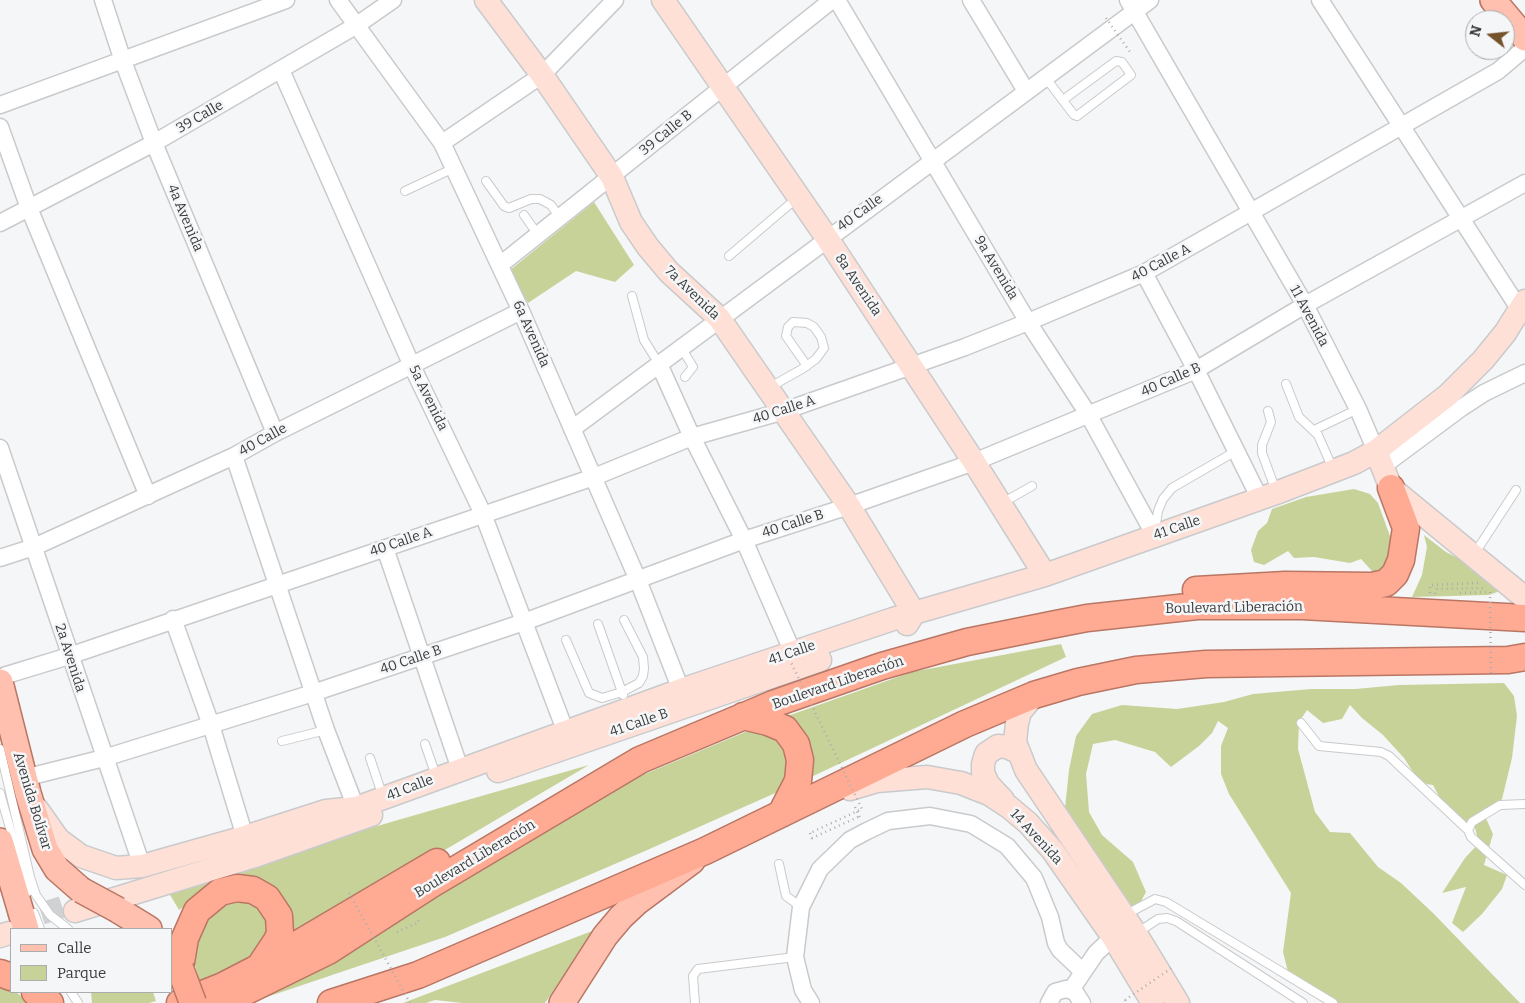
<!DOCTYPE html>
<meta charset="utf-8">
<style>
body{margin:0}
#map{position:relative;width:1525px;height:1003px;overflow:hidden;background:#f5f6f8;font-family:Bitter,serif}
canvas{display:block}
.legend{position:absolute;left:10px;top:928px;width:162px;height:65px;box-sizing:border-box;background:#f5f6f8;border:1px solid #abacad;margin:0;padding:6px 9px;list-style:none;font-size:15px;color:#3b3c3c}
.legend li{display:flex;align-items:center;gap:10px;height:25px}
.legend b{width:25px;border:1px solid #abacad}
.north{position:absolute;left:1465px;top:10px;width:50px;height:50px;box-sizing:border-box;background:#f5f6f8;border:1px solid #abacad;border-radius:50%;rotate:286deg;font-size:14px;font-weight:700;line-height:20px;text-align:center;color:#3b3c3c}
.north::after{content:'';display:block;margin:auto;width:18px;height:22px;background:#74522a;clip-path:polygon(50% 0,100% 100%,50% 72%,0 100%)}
</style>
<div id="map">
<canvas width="1525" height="1003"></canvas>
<ul class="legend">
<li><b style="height:6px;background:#ffc0af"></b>Calle</li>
<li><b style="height:14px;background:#c7d299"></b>Parque</li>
</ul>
<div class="north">N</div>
</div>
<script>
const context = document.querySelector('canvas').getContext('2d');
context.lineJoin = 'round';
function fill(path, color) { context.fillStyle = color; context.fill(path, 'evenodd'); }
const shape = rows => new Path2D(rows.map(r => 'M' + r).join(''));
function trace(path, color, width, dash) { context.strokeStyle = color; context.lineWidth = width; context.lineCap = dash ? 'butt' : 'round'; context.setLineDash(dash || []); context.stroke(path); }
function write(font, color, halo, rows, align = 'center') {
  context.font = font + ' Bitter,serif'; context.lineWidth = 5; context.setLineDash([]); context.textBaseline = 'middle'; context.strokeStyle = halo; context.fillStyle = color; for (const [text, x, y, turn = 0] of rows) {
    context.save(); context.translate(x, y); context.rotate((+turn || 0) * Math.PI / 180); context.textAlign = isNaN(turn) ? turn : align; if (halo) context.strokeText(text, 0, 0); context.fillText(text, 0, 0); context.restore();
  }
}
fill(shape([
 [594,202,634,265,615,282,576,271,528,303,509,271],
 [1354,489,1370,494,1378,503,1391,539,1390,554,1383,571,1372,571,1361,559,1350,563,1314,557,1294,558,1288,551,1264,565,1254,562,1251,550,1258,531,1267,523,1272,509,1306,497],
 [1424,535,1446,552,1479,569,1500,591,1489,595,1412,597,1422,575,1427,547],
 [1061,644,1066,657,809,778,645,851,445,937,255,1001,483,870,621,784,762,725,912,672],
 [1504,683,1514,696,1517,716,1512,758,1502,799,1484,814,1493,834,1484,865,1507,875,1502,889,1482,914,1463,932,1452,923,1466,887,1442,893,1465,858,1479,843,1475,828,1462,823,1442,802,1433,785,1420,783,1404,758,1383,735,1362,718,1350,705,1342,719,1323,723,1307,710,1299,722,1298,749,1315,812,1330,832,1350,833,1378,867,1401,883,1433,913,1520,1003,1335,1003,1289,976,1283,952,1291,893,1229,794,1221,774,1221,746,1228,728,1218,721,1212,733,1199,746,1171,767,1155,752,1115,740,1093,744,1086,774,1089,812,1102,835,1133,862,1146,892,1139,905,1125,907,1065,808,1069,770,1076,736,1092,714,1122,705,1177,709,1224,702,1253,694,1311,689,1355,689,1399,685],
 [589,765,438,854,293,932,288,905,272,888,192,901,179,910,169,893,280,854],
 [246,897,270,914,269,933,253,960,200,983,190,947,212,907],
 [600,928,575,959,545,1003,462,1003,435,1000,426,1003,403,1003],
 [0,986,11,988,11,992,16,992,30,1003,0,1003],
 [91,992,153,992,156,1001,149,1003,92,1003]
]), '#c7d299');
trace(shape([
 [10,924,74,903]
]), '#d0d1d2', 22, [22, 11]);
const service = shape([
 [1045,77,1074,115,1077,116,1131,75,1122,62,1116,61,1063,100],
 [486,181,504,206,509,208,531,199,540,199,551,205,560,218],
 [405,191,454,168],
 [524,215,538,235],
 [729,256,797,198],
 [632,296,644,340,659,364],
 [681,347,693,367,685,377],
 [1286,384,1299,417,1318,435,1333,469],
 [770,387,802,369,816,359,824,348,821,337,814,327,807,323,793,322,788,327,786,336,807,366],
 [1268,411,1271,422,1262,445,1262,453,1276,491],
 [1314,430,1358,409],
 [1002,503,1032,486],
 [1155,530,1158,511,1163,499,1172,488,1236,451],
 [1475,553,1516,490],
 [598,624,623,695],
 [566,640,589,693,602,698,622,692,639,683,643,676,644,668,643,657,624,620],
 [1301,723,1319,746,1381,752,1389,756,1468,830,1471,837,1525,885],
 [282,741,326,730],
 [425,744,436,776],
 [0,749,30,877,36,895,50,915,68,929],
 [370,758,383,797],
 [0,793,28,892],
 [1468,830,1472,822,1500,805,1525,804],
 [779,864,786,896,801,907],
 [34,913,40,929],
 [1125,915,1155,899,1166,902,1333,1003],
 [1137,933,1158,919,1167,918,1176,921,1303,1003],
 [71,992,78,1003],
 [695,1003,693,976,698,969,795,957]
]);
const minor = shape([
 [103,0,123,61,154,143,275,433],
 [338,0,442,143,521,311,638,580,681,690],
 [837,0,1028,322,1088,414,1155,536],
 [971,0,1026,91],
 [1128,0,1305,305,1358,409,1376,451],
 [1320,0,1520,310],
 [281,70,412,366,483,514,565,730],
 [0,105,286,0],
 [0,127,29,208,148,496],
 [442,143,542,75,615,0],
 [0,223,154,143,357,25,393,0],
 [500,265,832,0],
 [1144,273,1196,370,1260,499],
 [659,364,692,437,744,540,793,653],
 [572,429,1150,0],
 [0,448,142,866],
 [234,456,326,730,356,808],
 [1383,466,1461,408,1484,393,1525,373],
 [385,548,460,769],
 [0,558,34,547,234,456,275,433,521,311],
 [173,619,211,725,245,837],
 [0,677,69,656,594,477,692,437,784,411,965,347,1028,322,1144,273,1498,71,1525,48],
 [24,778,104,758,313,693,524,622,744,540,849,506,974,462,1196,370,1305,305,1525,183],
 [1071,990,1096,953,1113,937],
 [811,1003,803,990,795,957,801,907,820,869,850,840,867,831,888,821,930,816,971,824,1007,846,1034,878,1050,917,1056,943,1060,950,1083,972],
 [1049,1003,1055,992,1066,989,1075,992,1082,1003]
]);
const secondary = shape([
 [486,0,542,75,612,177,631,222,648,247,669,272,719,318,849,506,914,613,907,624],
 [663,0,827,238,974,462,1045,575],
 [1376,451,1391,488,1525,598],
 [1034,695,1020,712,1017,723,1015,742,1026,770,1136,934,1178,1003],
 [498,771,820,660],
 [850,789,877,781,927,777,961,783,989,794,1009,807,1028,823,1053,851,1113,937,1153,1003],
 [1003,800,988,784,983,773,983,764,986,754,998,746,1007,747,1018,752],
 [37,809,58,839,81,856,116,868,142,866,245,837,326,811,356,808,681,690,893,619,1045,575,1276,493,1354,463,1376,451,1448,395,1483,360,1505,333,1525,301],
 [75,911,258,855,371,815],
 [0,936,9,933]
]);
const primary = shape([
 [1493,0,1525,38],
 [0,682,28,793,45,849,57,869,81,890],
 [0,841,26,929],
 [118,910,149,929],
 [562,1003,605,936,621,917,637,902,692,861]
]);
const trunk = shape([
 [1196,590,1285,585,1372,586,1386,583,1395,574,1401,560,1406,528,1391,488],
 [743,716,768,722,785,729,796,744,800,760,798,781,781,814],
 [180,968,185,938,197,911,220,892,237,888,253,890,267,898,279,916,280,934,276,942,262,963],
 [0,973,11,977],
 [35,992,50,1003],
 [180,1003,223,986,254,970,437,862],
 [222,1003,328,951,430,885,640,760,773,704,882,666,967,642,1056,624,1087,618,1197,606,1302,606,1525,618],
 [331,1003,418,975,705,851,965,724,1034,695,1078,682,1136,670,1206,664,1508,660,1525,657]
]);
trace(service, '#c9cacc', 10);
trace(minor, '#c9cacc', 19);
trace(secondary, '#c9cacc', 25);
trace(primary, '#ba7664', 28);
trace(trunk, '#ba7664', 29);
trace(shape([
 [1430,593,1430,585,1479,583],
 [1460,593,1490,592],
 [1435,594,1437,589,1484,588],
 [855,807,860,818],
 [810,833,812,838,858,817],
 [397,932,419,922,417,917],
 [1125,1000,1127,1003]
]), '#acadae', 2.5, [1, 4]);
trace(service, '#fff', 8);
trace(minor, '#fff', 16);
trace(secondary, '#ffe0d7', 22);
trace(primary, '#ffc0af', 25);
trace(trunk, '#ffab94', 26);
const primaryBridge = shape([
 [81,890,118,910]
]);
const trunkBridge = shape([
 [180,968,193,1003]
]);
trace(primaryBridge, '#ba7664', 28, []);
trace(trunkBridge, '#ba7664', 29, []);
trace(shape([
 [1106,18,1130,52],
 [1490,592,1491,676],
 [785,650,862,809,810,833],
 [349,893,410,1003],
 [1125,1000,1173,967]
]), '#acadae', 2.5, [1, 4]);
trace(primaryBridge, '#ffc0af', 25);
trace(trunkBridge, '#ffab94', 26);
write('14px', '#3b3c3c', '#f5f6f8', [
 ["39 Calle",200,117,-30],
 ["39 Calle B",666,133,-39],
 ["40 Calle",860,213,-36],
 ["4a Avenida",185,218,67],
 ["40 Calle A",1161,263,-28],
 ["9a Avenida",996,268,59],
 ["8a Avenida",858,285,56],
 ["7a Avenida",692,293,44],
 ["11 Avenida",1309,316,62],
 ["6a Avenida",531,334,66],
 ["40 Calle B",1171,380,-24],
 ["5a Avenida",428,398,64],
 ["40 Calle A",784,410,-18],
 ["40 Calle",263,440,-29],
 ["40 Calle B",793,524,-18],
 ["41 Calle",1177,528,-19],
 ["40 Calle A",401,542,-19],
 ["Boulevard Liberación",1234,608,-1],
 ["41 Calle",792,653,-19],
 ["2a Avenida",70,658,72],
 ["40 Calle B",411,660,-19],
 ["Boulevard Liberación",838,683,-19],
 ["41 Calle B",639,723,-19],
 ["41 Calle",410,788,-21],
 ["Avenida Bolívar",32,801,73],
 ["14 Avenida",1036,837,47],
 ["Boulevard Liberación",475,859,-31]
]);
</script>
